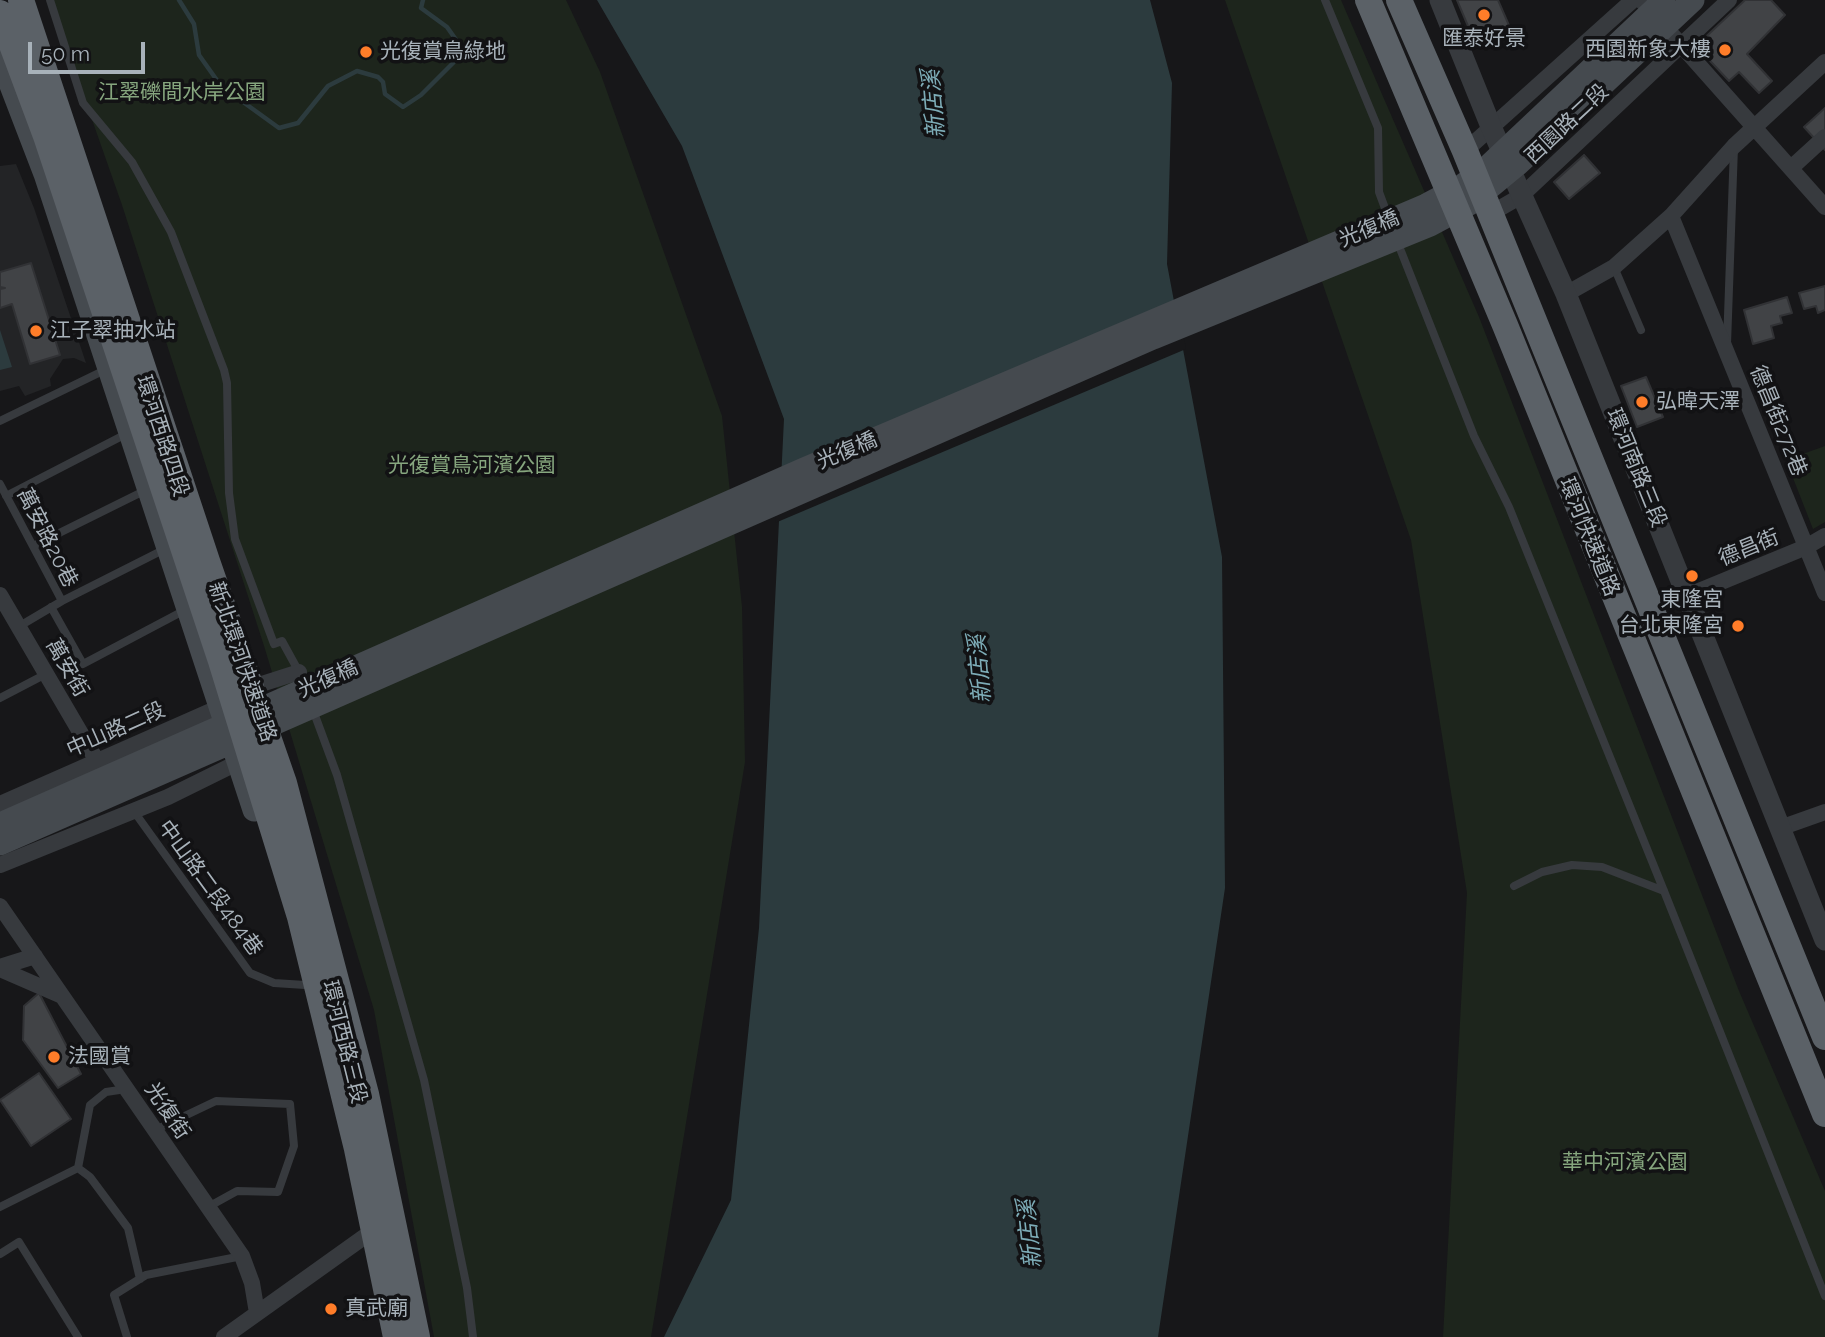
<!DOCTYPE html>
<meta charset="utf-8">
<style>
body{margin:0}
#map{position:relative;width:1825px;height:1337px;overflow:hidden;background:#171719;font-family:Raleway,sans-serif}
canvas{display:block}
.scale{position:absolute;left:28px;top:42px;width:117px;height:32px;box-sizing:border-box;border:4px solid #a8b2ba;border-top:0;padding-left:9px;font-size:21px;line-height:24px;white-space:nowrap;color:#a8b2ba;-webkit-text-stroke:5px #121214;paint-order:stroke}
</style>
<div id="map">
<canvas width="1825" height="1337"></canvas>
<div class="scale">50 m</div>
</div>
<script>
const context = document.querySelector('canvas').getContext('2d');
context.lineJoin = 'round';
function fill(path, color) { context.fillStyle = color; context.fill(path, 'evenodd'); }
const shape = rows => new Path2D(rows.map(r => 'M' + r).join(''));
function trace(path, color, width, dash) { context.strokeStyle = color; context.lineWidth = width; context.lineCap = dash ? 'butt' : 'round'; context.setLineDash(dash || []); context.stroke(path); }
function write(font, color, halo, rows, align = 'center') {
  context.font = font + ' Raleway,"Noto Sans TC",sans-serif'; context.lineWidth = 7; context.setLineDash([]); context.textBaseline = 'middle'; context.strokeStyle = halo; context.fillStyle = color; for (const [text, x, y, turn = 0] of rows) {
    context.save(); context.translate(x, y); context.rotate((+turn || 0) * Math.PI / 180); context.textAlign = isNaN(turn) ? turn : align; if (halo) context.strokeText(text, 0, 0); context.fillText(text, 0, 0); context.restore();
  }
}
fill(shape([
 [16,164,34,208,86,363,74,358,63,359,50,379,51,386,25,396,19,386,0,391,0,166]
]), '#232426');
fill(shape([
 [50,0,566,0,600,72,722,416,742,607,745,762,651,1337,434,1337,374,1010,265,649,122,205],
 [1225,0,1341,0,1479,317,1739,991,1825,1191,1825,1337,1443,1337,1467,893,1411,540],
 [1825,446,1825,522,1813,529,1786,460]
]), '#1d251c');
fill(shape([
 [597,0,1150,0,1172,83,1167,264,1222,557,1225,888,1158,1337,664,1337,731,1200,759,928,784,419,682,146],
 [0,330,12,367,0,370]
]), '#2c3b3e');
fill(shape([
 [1177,300,1186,349,775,523,778,474]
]), '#171719');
trace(shape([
 [179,0,194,24,199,55,221,86,279,128,298,123,328,86,357,71,378,77,383,82,385,94,403,107,421,95,457,59,459,44,447,27,421,8,423,0]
]), '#2c3b3e', 4.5);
const building = shape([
 [1457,0,1498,0,1511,30,1476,45,1457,0],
 [1745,0,1771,0,1785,15,1747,54,1772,81,1759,93,1739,72,1729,81,1696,46,1745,0],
 [1825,108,1825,150,1804,127,1825,108],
 [1584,155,1600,173,1569,199,1554,182,1584,155],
 [31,263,60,355,30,364,12,304,0,308,0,289,5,288,0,287,0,272,31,263],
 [1825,286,1825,310,1818,313,1816,306,1804,309,1799,293,1825,286],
 [1787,297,1792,313,1780,316,1782,323,1771,326,1774,338,1753,344,1744,310,1787,297],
 [1646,377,1663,417,1637,427,1621,386,1646,377],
 [39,993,81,1074,58,1088,23,1040,24,1006,39,993],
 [39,1073,71,1119,31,1146,0,1100,39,1073]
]);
fill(building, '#414346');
trace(building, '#313235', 2);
trace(shape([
 [50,0,83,103,132,162,171,232,224,370,227,383,229,493,235,539,274,644,282,641,299,672],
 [1325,0,1378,128,1379,192,1389,219],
 [1397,241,1474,436,1509,507,1664,891,1825,1296],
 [1614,267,1641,330],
 [1727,344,1734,147],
 [0,421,107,369],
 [0,484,62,601,18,627],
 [6,496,128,433],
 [33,546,146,490],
 [62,601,165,549],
 [51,607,83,664,187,609],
 [0,698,46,674],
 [313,710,337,775,424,1080,467,1288,473,1337],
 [133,810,250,973,274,983,305,985],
 [1514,886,1542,872,1572,865,1602,867,1664,891],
 [153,1131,216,1101,290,1104,294,1146,278,1192,237,1191,208,1207],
 [78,1168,90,1177,128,1228,140,1279],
 [78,1168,90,1105,106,1092,126,1089],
 [0,1207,78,1168],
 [0,1254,19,1242,78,1337],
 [127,1337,114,1295,146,1275,242,1256]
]), '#373a3e', 8);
trace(shape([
 [1641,0,1825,207],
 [1465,151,1633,0],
 [1791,168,1825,137],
 [1490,214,1521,196,1729,0],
 [1671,216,1825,593],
 [1566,294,1614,267,1671,216,1734,146,1825,62],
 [0,595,97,761],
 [1687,596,1806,547,1825,536],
 [0,804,222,706,246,689,299,672],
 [1780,828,1825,812],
 [0,865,168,797,245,759],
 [0,906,242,1256,252,1283,257,1313],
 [0,967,35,956],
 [0,969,62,996],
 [224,1337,364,1237]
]), '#373a3e', 16);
trace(shape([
 [1440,0,1492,129,1566,294,1825,940]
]), '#373a3e', 21);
trace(shape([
 [0,57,45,174,254,810],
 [0,824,804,469,1426,205,1460,187,1487,167,1664,0],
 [0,844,1153,338,1430,225,1471,203,1517,165,1693,0]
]), '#454a4f', 23);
trace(shape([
 [21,0,207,561,284,783,366,1094,417,1337],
 [1368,0,1505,325,1825,1114],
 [1399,0,1465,151,1825,1037],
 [0,13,46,136,221,661,300,917,357,1149,396,1337]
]), '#5b6167', 26);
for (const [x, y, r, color] of [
 [1484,15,7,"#ff7d29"],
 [1725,50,7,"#ff7d29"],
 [366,52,7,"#ff7d29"],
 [36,331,7,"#ff7d29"],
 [1642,402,7,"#ff7d29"],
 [1692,576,7,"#ff7d29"],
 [1738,626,7,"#ff7d29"],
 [54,1057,7,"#ff7d29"],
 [331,1309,7,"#ff7d29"]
]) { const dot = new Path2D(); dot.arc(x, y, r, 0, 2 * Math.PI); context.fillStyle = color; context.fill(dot); trace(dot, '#121214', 2.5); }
write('21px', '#a8b2ba', '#121214', [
 ["匯泰好景",1484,39,"center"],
 ["西園新象大樓",1711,50,"right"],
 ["光復賞鳥綠地",380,52],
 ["江子翠抽水站",50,331],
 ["弘暐天澤",1656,402],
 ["東隆宮",1692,600,"center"],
 ["台北東隆宮",1724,626,"right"],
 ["法國賞",68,1057],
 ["真武廟",345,1309]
], 'left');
write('21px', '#86a67e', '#121214', [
 ["江翠礫間水岸公園",182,93],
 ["光復賞鳥河濱公園",472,466],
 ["華中河濱公園",1625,1163]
]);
write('21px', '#a8b2ba', '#121214', [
 ["西園路二段",1567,124,-43],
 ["光復橋",1369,229,-23],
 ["德昌街272巷",1778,421,68],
 ["環河西路四段",162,436,72],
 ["光復橋",847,451,-23],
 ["環河南路三段",1636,468,68],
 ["環河快速道路",1589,537,68],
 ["萬安路20巷",47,538,63],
 ["德昌街",1749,548,-22],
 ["新北環河快速道路",242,662,71],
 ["萬安街",67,668,60],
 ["光復橋",328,679,-24],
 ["中山路二段",116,730,-24],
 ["中山路二段484巷",210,888,54],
 ["環河西路三段",344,1042,76],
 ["光復街",167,1111,56]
]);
write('italic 23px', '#7dacb7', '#121214', [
 ["新店溪",934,104,-95],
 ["新店溪",980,669,-95],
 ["新店溪",1030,1234,-96]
]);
</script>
